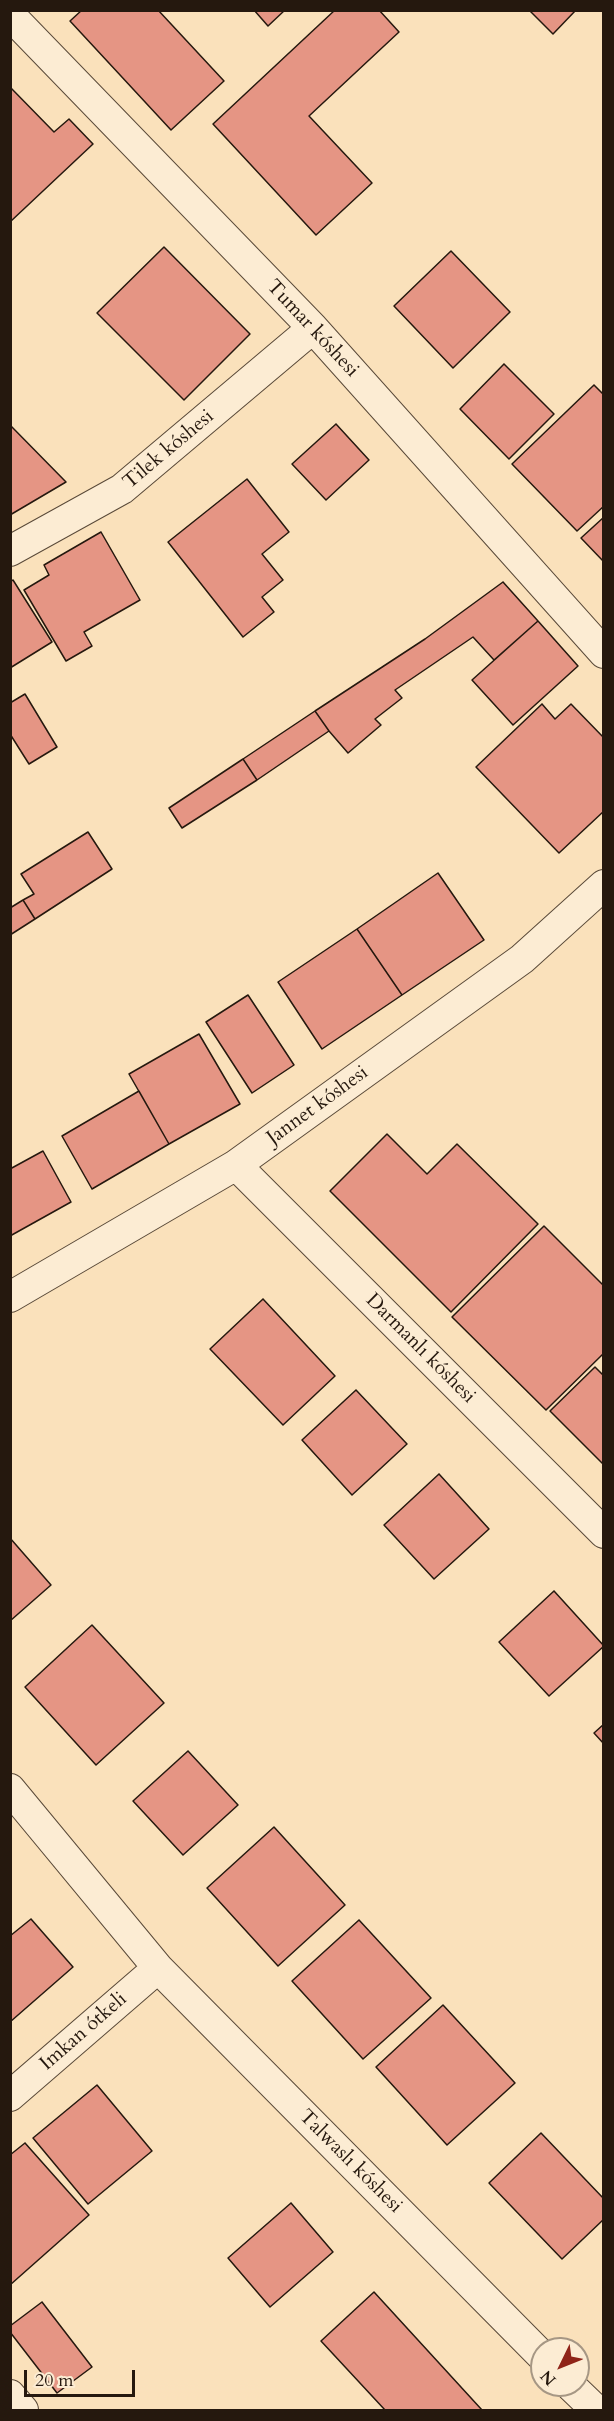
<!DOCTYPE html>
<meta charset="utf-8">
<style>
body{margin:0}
#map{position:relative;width:614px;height:2421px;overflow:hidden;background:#fae1bb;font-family:Cardo,serif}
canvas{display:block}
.frame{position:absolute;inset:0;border:12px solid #25180e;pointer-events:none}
.north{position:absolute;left:530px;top:2337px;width:60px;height:60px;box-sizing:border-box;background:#fcecd3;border:2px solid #a69784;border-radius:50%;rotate:227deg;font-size:16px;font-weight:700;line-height:24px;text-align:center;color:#25180e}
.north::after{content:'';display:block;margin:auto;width:21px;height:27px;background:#8f2418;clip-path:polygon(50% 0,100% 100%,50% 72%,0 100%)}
.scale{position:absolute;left:24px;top:2370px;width:111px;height:27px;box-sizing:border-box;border:3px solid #25180e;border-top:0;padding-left:8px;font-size:18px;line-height:21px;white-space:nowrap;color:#25180e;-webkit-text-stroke:4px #fcecd3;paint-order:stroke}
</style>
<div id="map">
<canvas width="614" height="2421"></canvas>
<div class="frame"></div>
<div class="north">N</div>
<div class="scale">20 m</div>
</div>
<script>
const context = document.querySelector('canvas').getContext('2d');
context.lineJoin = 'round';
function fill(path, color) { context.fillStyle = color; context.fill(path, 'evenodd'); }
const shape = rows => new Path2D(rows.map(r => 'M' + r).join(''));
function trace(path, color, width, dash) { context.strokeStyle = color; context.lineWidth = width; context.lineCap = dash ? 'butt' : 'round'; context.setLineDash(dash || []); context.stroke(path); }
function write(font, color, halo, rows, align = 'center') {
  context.font = font + ' Cardo,serif'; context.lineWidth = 6; context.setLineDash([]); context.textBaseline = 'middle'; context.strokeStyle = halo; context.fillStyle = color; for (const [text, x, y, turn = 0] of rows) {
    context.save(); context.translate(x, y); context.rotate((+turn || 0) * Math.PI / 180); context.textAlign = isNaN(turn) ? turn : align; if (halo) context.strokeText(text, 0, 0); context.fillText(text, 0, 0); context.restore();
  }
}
const building = shape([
 [82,10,158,10,224,81,171,130,70,21,82,10],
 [254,10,285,10,268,26,254,10],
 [335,10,379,10,399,32,309,116,372,183,316,235,213,124,335,10],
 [529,10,576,10,553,34,529,10],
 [10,87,54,132,69,119,93,144,10,222,10,87],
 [164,247,250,334,184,400,97,313,164,247],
 [451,251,510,312,453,368,394,306,451,251],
 [504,364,554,414,509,459,460,409,504,364],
 [594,385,604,395,604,506,577,531,512,464,594,385],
 [336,424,369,460,326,500,292,464,336,424],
 [10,425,66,482,10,515,10,425],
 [247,479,289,532,262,554,283,580,262,597,274,612,243,637,168,542,247,479],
 [604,517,604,562,581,538,604,517],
 [101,532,140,600,84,632,92,646,66,661,24,590,49,575,44,565,101,532],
 [13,580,52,642,10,668,10,582,13,580],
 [503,582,538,621,494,660,473,637,395,690,402,698,375,719,381,725,348,753,329,731,315,711,425,639,503,582],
 [538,621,578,666,513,725,472,680,538,621],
 [25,694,57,747,29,764,10,734,10,703,25,694],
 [542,704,555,719,571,704,604,738,604,811,559,853,476,767,542,704],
 [315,711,329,731,257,780,243,759,315,711],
 [243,759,257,780,182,828,169,808,243,759],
 [88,832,112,869,35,919,23,900,34,894,21,874,88,832],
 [438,873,484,940,402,995,357,929,438,873],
 [23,900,35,919,10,935,10,908,23,900],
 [357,929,402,995,322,1049,278,982,357,929],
 [248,995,294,1065,252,1093,206,1022,248,995],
 [199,1034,240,1104,169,1144,129,1074,199,1034],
 [139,1091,169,1144,92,1189,62,1136,139,1091],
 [387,1134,427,1174,457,1144,538,1224,451,1312,330,1191,387,1134],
 [43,1151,71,1202,10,1236,10,1169,43,1151],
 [544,1226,604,1286,604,1353,546,1410,452,1317,544,1226],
 [263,1299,335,1376,283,1425,210,1349,263,1299],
 [595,1367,604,1376,604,1465,550,1411,595,1367],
 [356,1390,407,1444,352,1495,302,1440,356,1390],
 [439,1474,489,1529,434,1579,384,1525,439,1474],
 [10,1538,51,1585,10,1621,10,1538],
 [554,1591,604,1646,549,1696,499,1642,554,1591],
 [92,1625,164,1703,96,1765,25,1687,92,1625],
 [604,1724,604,1744,594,1733,604,1724],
 [188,1751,238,1805,183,1855,133,1801,188,1751],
 [274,1827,345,1905,278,1966,207,1888,274,1827],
 [31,1919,73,1967,10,2022,10,1936,31,1919],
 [359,1920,431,1998,363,2059,292,1981,359,1920],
 [443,2005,515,2083,447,2145,376,2067,443,2005],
 [97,2085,152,2151,88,2204,33,2138,97,2085],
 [541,2133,604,2199,604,2219,562,2259,489,2183,541,2133],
 [25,2143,89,2215,10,2285,10,2155,25,2143],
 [291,2203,333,2252,270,2307,228,2258,291,2203],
 [374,2292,482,2410,385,2410,321,2341,374,2292],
 [42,2302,92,2367,57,2393,10,2332,10,2326,42,2302]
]);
fill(building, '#e59584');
trace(building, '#25180e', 1.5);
const minor = shape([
 [10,15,313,328,604,653],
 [10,551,122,489,313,328],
 [236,1165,604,1533],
 [10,1297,236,1165,522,959,604,885],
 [10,1789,158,1968,542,2356],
 [10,2096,158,1968],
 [570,2385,596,2410],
 [10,2395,23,2410]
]);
trace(minor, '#5a4a39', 32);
trace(minor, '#fcecd3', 30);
write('20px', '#25180e', '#fcecd3', [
 ["Tumar kóshesi",312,329,47],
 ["Tilek kóshesi",169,450,-40],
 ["Jannet kóshesi",318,1106,-36],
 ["Darmanlı kóshesi",420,1349,45],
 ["Imkan ótkeli",84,2032,-41],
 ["Talwaslı kóshesi",350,2162,45]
]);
</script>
